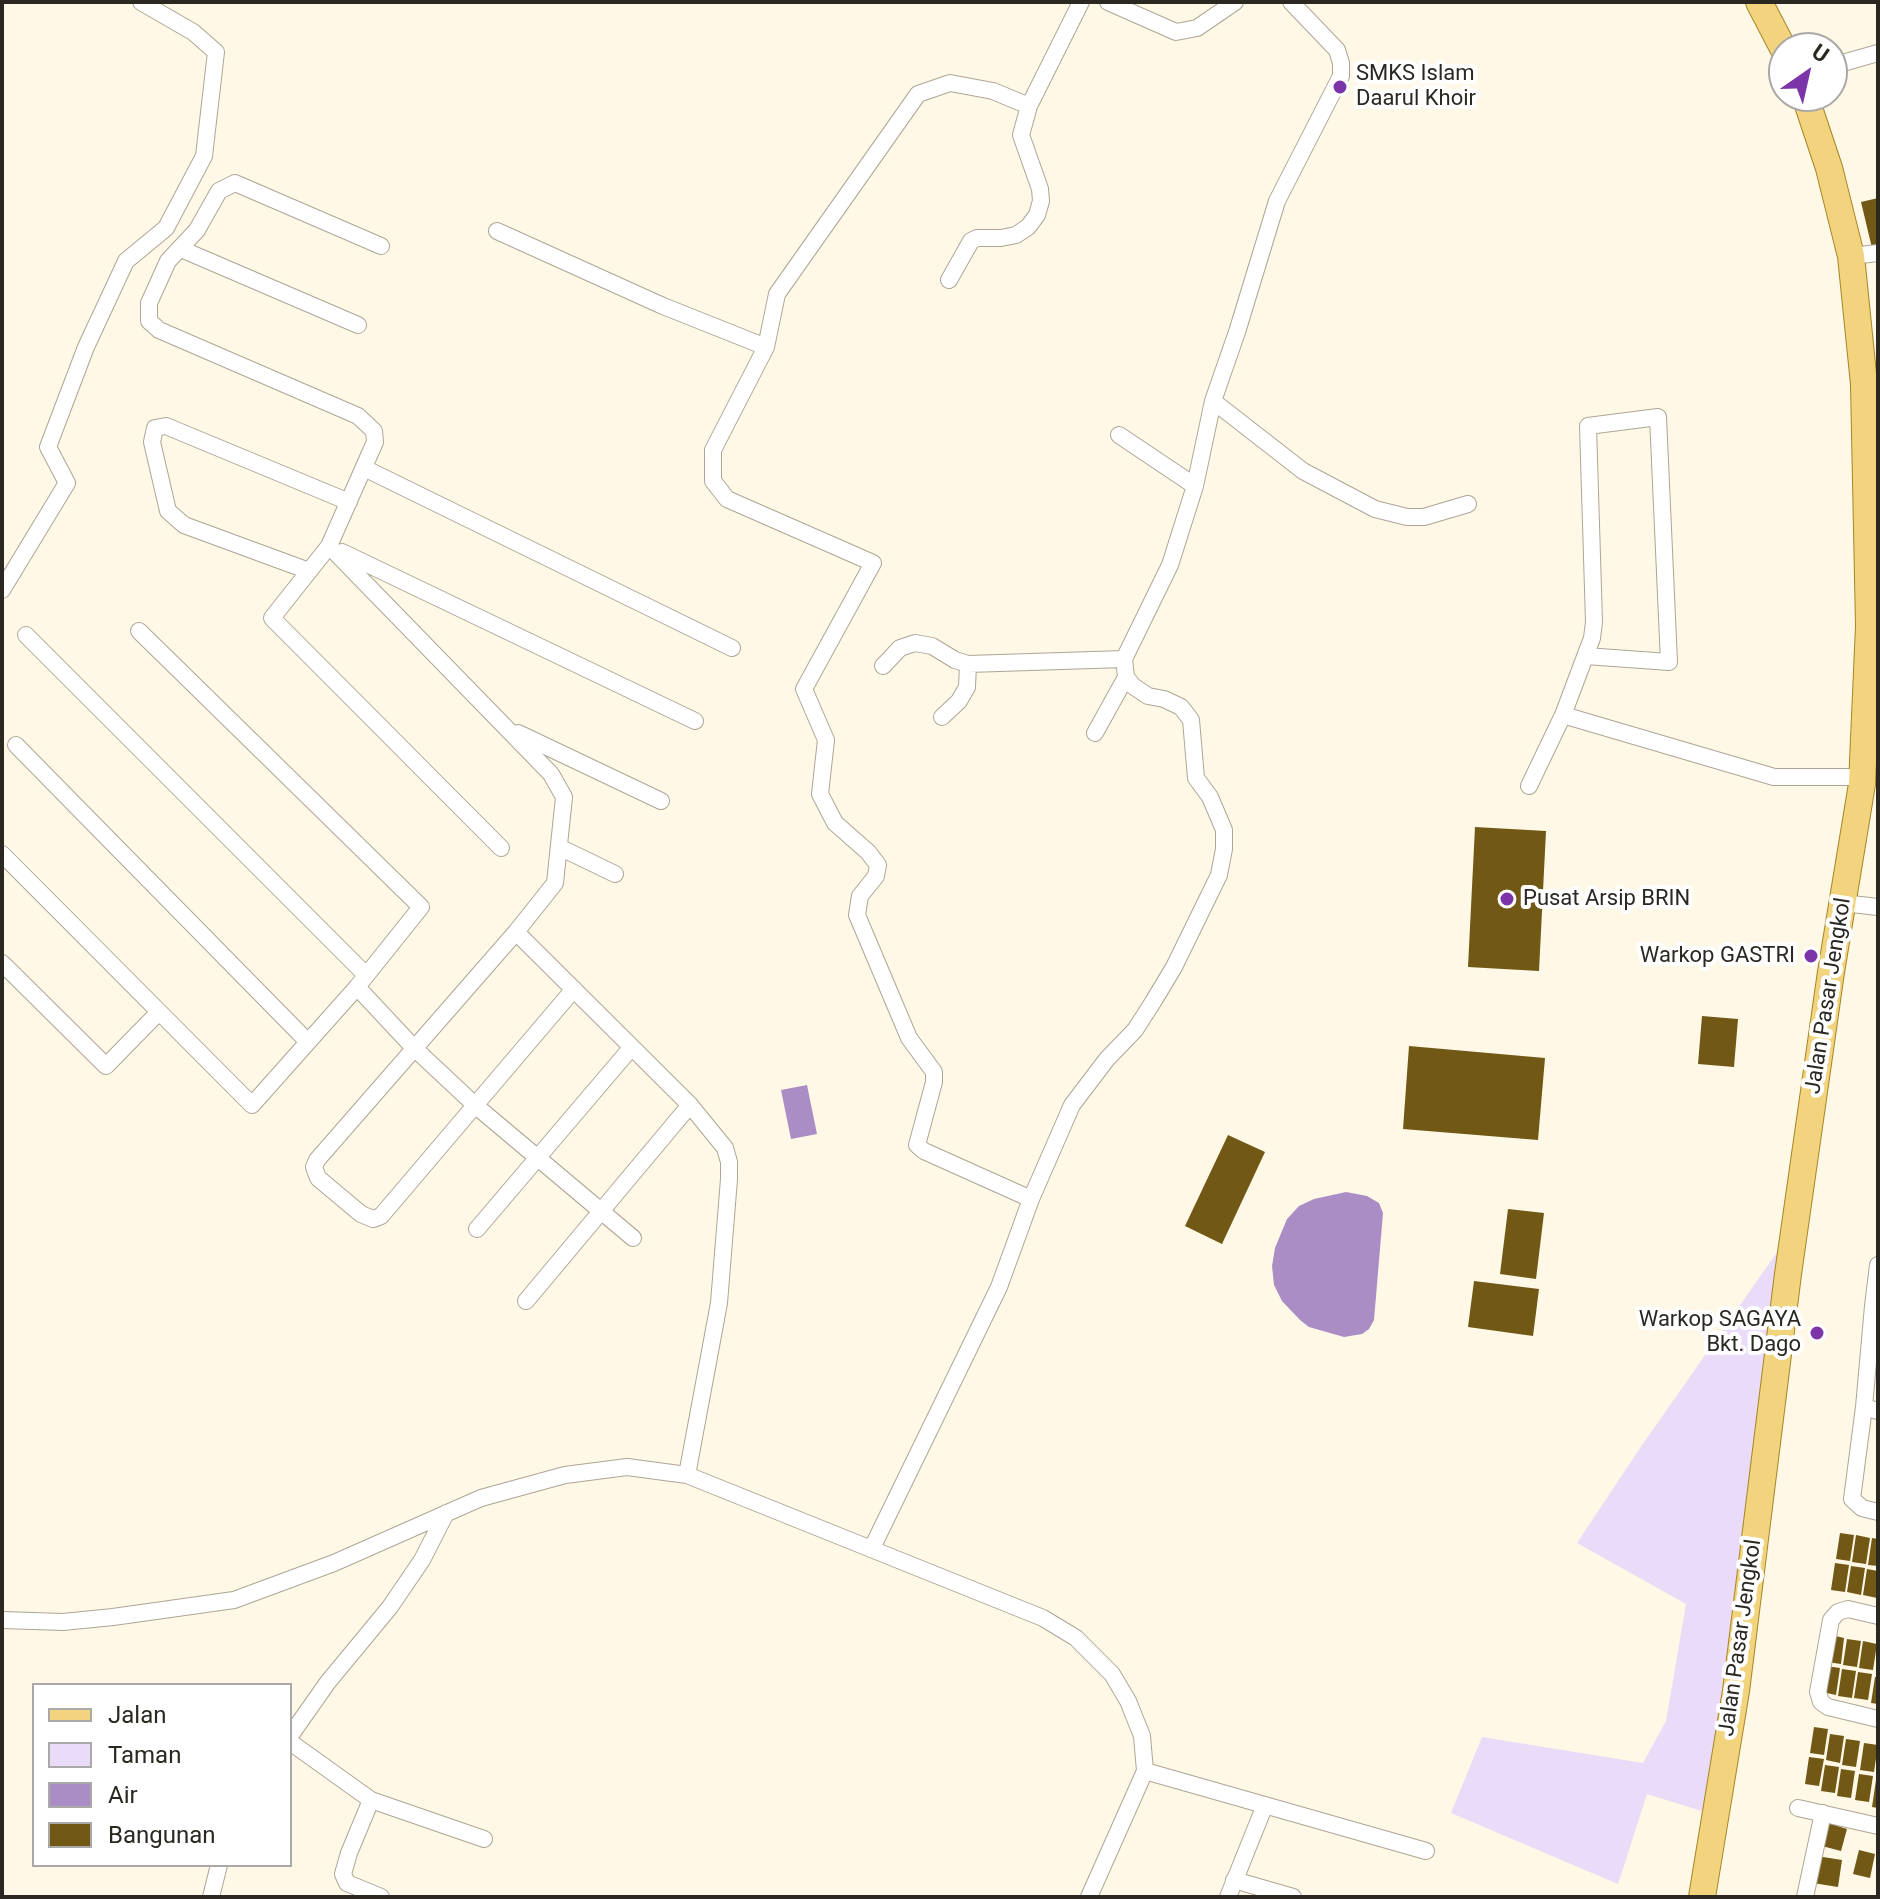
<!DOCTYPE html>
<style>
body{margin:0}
#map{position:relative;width:1880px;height:1899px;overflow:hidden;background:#fff8e6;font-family:Roboto,sans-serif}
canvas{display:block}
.frame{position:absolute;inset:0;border:4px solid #2b2822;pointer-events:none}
.legend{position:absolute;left:32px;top:1683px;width:260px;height:184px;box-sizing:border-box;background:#fff;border:2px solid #aaa9a7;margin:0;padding:10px 14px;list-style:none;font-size:24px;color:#2b2822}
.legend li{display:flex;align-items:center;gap:16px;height:40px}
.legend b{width:40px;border:2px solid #aaa9a7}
.north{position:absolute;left:1768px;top:32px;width:80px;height:80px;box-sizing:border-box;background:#fff;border:2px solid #aaa9a7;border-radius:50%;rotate:34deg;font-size:22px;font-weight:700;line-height:32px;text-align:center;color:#2b2822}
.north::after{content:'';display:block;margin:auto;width:28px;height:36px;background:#7b35a8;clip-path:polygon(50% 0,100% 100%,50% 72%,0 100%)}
</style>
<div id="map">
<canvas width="1880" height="1899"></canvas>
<div class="frame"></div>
<ul class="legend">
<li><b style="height:10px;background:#f2d47f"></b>Jalan</li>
<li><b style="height:22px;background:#eadbf8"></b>Taman</li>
<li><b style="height:22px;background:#ab8dc5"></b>Air</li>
<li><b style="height:22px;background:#715815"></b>Bangunan</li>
</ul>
<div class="north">U</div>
</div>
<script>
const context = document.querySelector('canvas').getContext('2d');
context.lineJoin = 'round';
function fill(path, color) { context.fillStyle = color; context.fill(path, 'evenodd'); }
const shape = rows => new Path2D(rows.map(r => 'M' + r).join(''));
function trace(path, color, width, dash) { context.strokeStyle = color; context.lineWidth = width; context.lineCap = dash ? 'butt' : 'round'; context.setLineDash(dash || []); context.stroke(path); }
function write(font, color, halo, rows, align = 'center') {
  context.font = font + ' Roboto,sans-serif'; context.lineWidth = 8; context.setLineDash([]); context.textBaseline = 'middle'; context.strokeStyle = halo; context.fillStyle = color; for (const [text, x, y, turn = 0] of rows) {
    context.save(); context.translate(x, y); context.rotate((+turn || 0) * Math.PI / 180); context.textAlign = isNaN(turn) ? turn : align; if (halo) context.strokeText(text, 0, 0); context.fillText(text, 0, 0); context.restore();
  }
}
fill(shape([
 [1794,1228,1718,1816,1647,1794,1618,1884,1451,1813,1482,1737,1643,1763,1666,1721,1686,1604,1577,1543,1638,1451]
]), '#eadbf8');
fill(shape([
 [807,1085,817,1134,791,1139,781,1090],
 [1346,1192,1367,1196,1379,1203,1383,1213,1374,1320,1369,1329,1362,1334,1344,1337,1309,1327,1300,1320,1282,1301,1274,1285,1272,1266,1275,1248,1287,1219,1299,1206,1314,1199]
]), '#ab8dc5');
fill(shape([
 [1878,198,1878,246,1872,248,1861,202],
 [1475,827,1546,831,1539,971,1468,967],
 [1702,1016,1738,1019,1734,1067,1698,1064],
 [1409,1046,1545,1058,1538,1140,1403,1129],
 [1228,1135,1265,1152,1222,1244,1185,1226],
 [1508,1209,1544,1213,1536,1279,1500,1274],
 [1474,1281,1539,1289,1533,1336,1468,1327],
 [1840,1533,1854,1535,1850,1561,1836,1559],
 [1856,1535,1870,1538,1866,1564,1852,1562],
 [1872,1538,1878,1539,1878,1566,1868,1565],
 [1835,1563,1849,1565,1845,1592,1831,1590],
 [1851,1566,1865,1568,1861,1595,1847,1592],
 [1867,1569,1878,1571,1877,1598,1863,1595],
 [1831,1635,1844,1638,1841,1664,1827,1662],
 [1847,1639,1861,1641,1857,1667,1843,1665],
 [1863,1641,1877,1644,1873,1670,1859,1668],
 [1826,1666,1840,1668,1836,1695,1822,1692],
 [1842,1669,1856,1671,1852,1698,1838,1696],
 [1858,1672,1872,1674,1868,1700,1854,1698],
 [1875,1677,1878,1677,1878,1704,1871,1703],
 [1814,1727,1828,1729,1824,1755,1810,1753],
 [1830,1734,1844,1736,1840,1763,1826,1760],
 [1846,1739,1860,1741,1856,1767,1842,1765],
 [1864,1743,1878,1745,1874,1772,1860,1770],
 [1809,1757,1824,1759,1819,1786,1805,1784],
 [1825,1765,1839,1767,1835,1793,1821,1791],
 [1841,1769,1855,1771,1851,1798,1837,1796],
 [1859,1774,1873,1776,1869,1802,1855,1800],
 [1876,1780,1878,1781,1878,1808,1872,1807],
 [1828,1823,1847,1829,1841,1851,1822,1846],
 [1859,1850,1875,1854,1870,1878,1853,1874],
 [1817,1856,1842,1860,1838,1887,1813,1883]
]), '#715815');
const minor = shape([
 [1108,2,1176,32,1197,28,1235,2],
 [1832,66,1878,53],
 [1029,106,993,91,950,83,918,94,777,294,766,347,713,450,713,481,727,499,873,563,804,689,826,740,820,794,835,823,868,852,878,865,876,876,860,896,857,915,909,1038,934,1072,934,1082,917,1145,924,1151,1031,1199],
 [497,231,663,306,766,347],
 [381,246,235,183,219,191,197,230,168,261,149,303,149,321,159,330,358,416,374,431,375,442,329,546,272,618,501,848],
 [181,249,358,325],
 [1851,256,1878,253],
 [949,280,971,241,977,238,1001,238,1016,235,1028,227,1037,215,1041,201,1040,189,1021,135,1029,106,1081,2],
 [1213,401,1303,471,1375,509,1407,517,1424,517,1468,504],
 [1119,435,1195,486],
 [364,468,732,648],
 [329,546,551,774,564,797,555,883,516,932,317,1160,314,1167,318,1178,361,1214,373,1219,381,1216,574,989],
 [342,552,695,721],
 [309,571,184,525,168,511,152,442,155,428,166,426,349,502],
 [2,590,67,483,48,447,86,347,126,261,166,228,204,156,216,52,193,32,141,2],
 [26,635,366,975],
 [883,666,900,648,915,643,932,646,955,660,968,664,1124,659],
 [1563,715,1774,777,1862,777],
 [942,717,959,701,967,687,968,664],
 [518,733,661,801],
 [1095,733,1126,677],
 [16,745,308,1042],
 [1529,786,1563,715,1592,638,1594,622,1588,426,1658,417,1669,662,1586,656],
 [559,847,615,874],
 [2,854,252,1105,357,987,421,907,139,631],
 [1843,903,1878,907],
 [516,932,690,1105,725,1148,729,1162,729,1179,719,1303,687,1475],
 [2,963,106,1066,159,1012],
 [357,987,414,1048,476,1106,633,1238],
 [477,1229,631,1048],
 [1878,1265,1873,1306,1878,1307],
 [526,1301,690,1105],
 [1864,1407,1873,1306],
 [1878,1411,1864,1407,1852,1499,1862,1508,1878,1512],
 [872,1548,999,1287,1031,1199,1072,1105,1107,1059,1135,1030,1153,1002,1174,967,1219,875,1224,849,1224,830,1210,797,1196,778,1191,720,1181,707,1164,699,1148,696,1133,686,1126,677,1124,659,1170,565,1195,486,1213,401,1237,332,1277,201,1341,76,1341,63,1337,50,1291,2],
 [1878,1616,1848,1609,1838,1612,1831,1620,1818,1692,1821,1702,1828,1707,1878,1719],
 [2,1620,63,1622,113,1617,234,1600,334,1563,481,1498,565,1475,627,1467,687,1475,1043,1618,1076,1638,1112,1674,1128,1701,1142,1736,1145,1771,1089,1897],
 [290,1736,328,1682,390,1607,422,1560,446,1513],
 [290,1742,371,1800,349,1853,343,1874,347,1883,381,1897],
 [1145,1771,1426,1851],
 [371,1800,484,1839],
 [1798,1808,1878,1826],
 [1234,1880,1293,1897],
 [211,1897,219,1865],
 [1228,1897,1265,1805],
 [1805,1897,1823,1813]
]);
const primary = shape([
 [1759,2,1784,50],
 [1702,1897,1736,1691,1788,1274,1831,972,1862,784,1869,626,1864,384,1851,256,1829,168,1805,96]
]);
trace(minor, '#ada696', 18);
trace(primary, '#a68627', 28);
trace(minor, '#fff', 16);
trace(primary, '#f2d47f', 26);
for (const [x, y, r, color] of [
 [1340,87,8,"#7b35a8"],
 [1507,899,8,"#7b35a8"],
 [1811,956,8,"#7b35a8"],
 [1817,1333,8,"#7b35a8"]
]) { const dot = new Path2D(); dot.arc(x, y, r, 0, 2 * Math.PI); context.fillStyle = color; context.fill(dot); trace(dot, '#fff', 3); }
write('22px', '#2b2822', '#fff', [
 ["SMKS Islam",1356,74],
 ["Daarul Khoir",1356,99],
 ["Pusat Arsip BRIN",1523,899],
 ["Warkop GASTRI",1795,956,"right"],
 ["Warkop SAGAYA",1801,1320,"right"],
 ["Bkt. Dago",1801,1345,"right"]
], 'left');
write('22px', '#2b2822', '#fff', [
 ["Jalan Pasar Jengkol",1829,996,-81],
 ["Jalan Pasar Jengkol",1741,1638,-82]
]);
</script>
